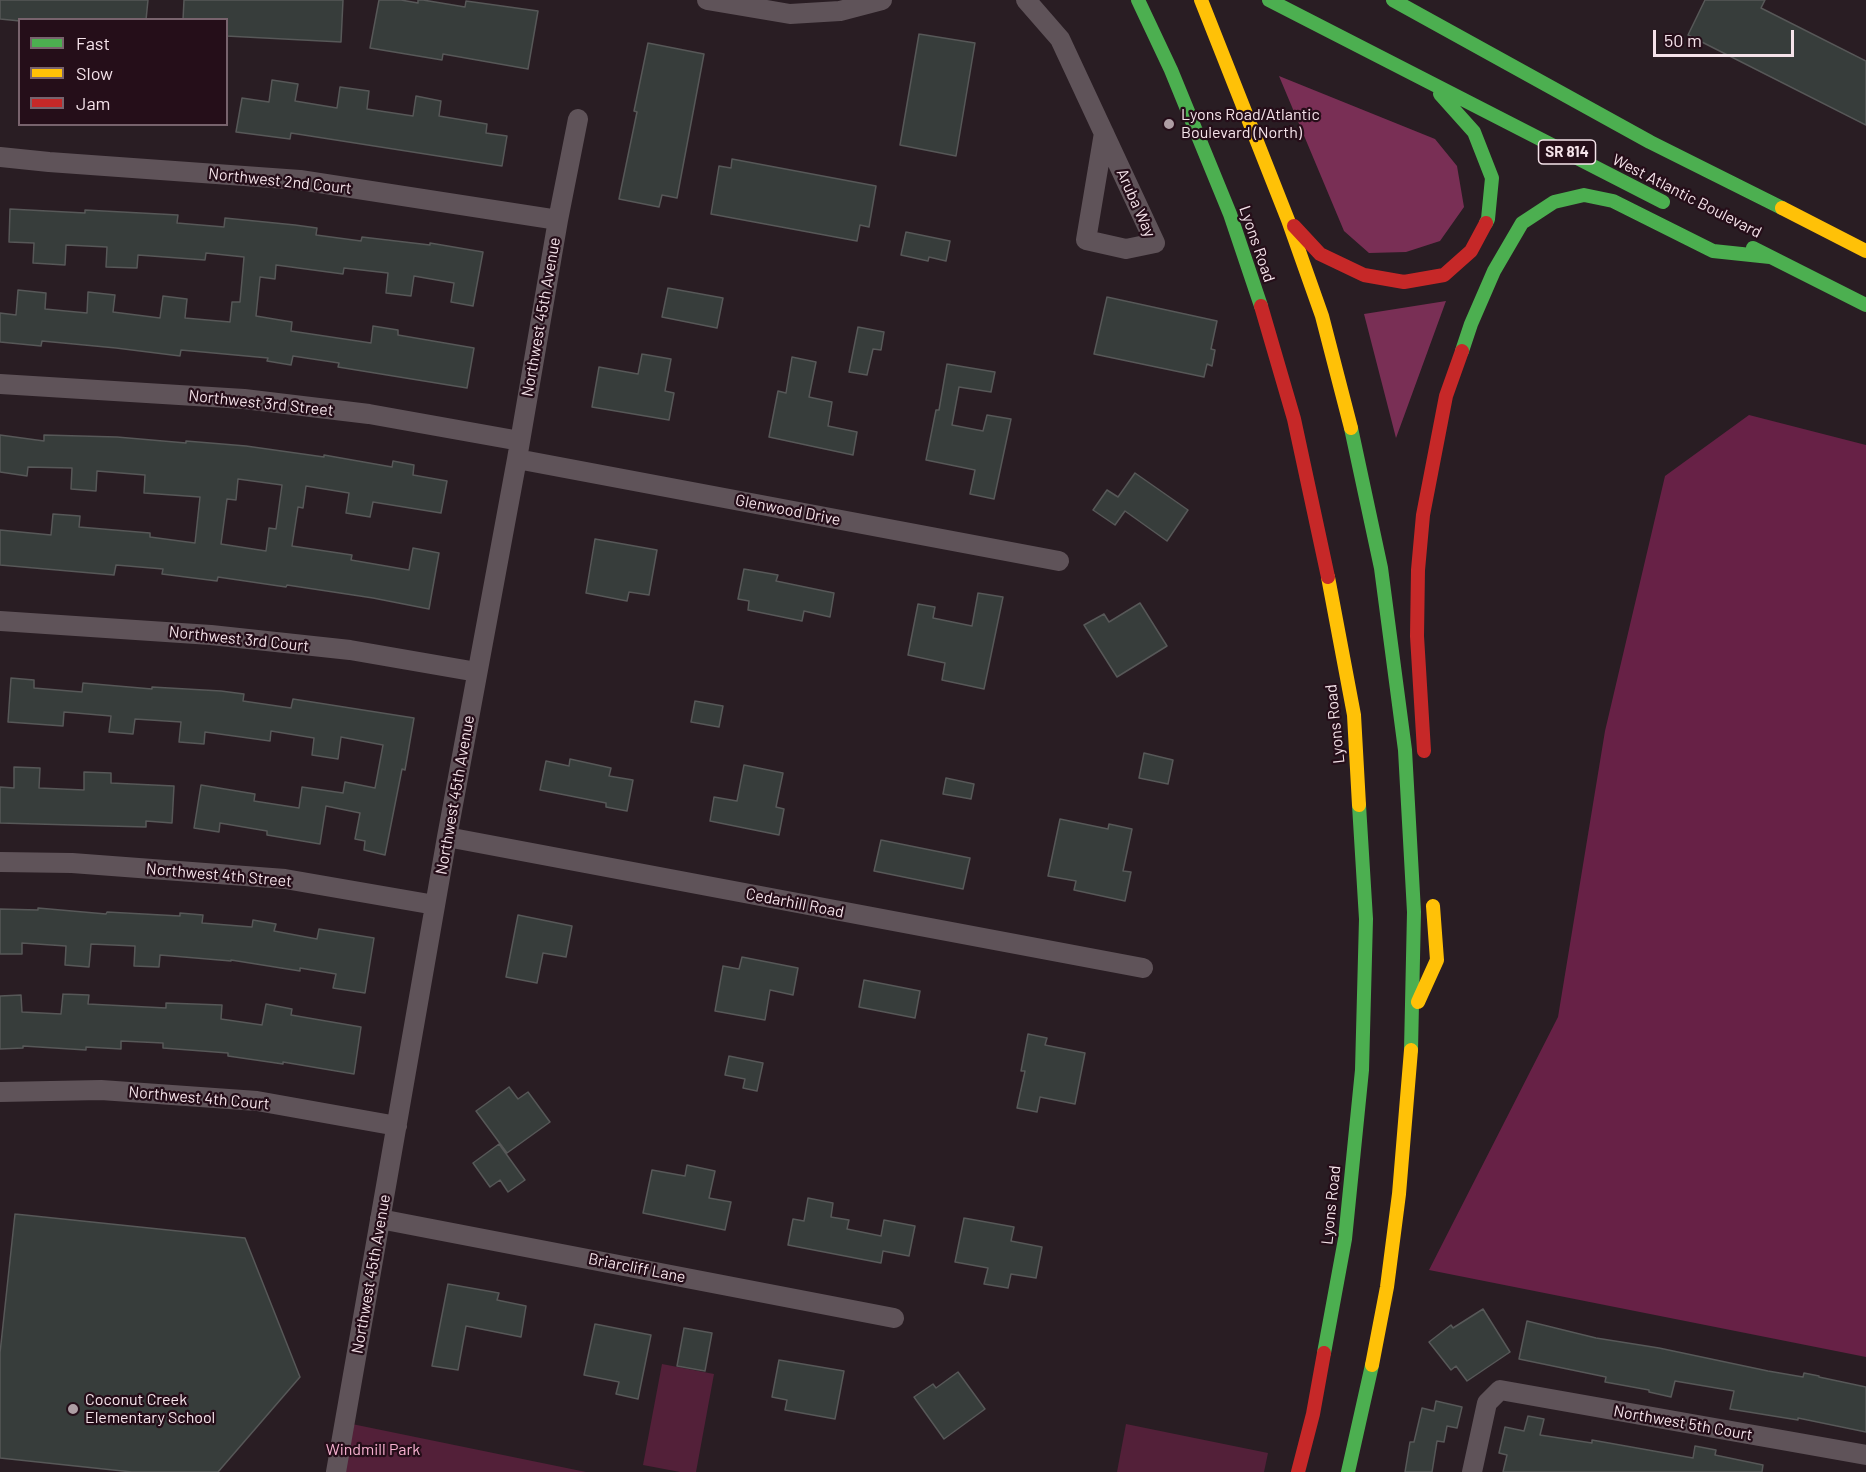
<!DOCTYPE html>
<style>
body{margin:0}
#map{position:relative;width:1866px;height:1472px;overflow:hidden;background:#291d23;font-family:Barlow,sans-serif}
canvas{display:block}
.legend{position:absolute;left:18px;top:18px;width:210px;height:108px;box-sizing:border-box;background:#250e19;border:2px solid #78636d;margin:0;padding:8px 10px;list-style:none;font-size:18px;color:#f5e3ea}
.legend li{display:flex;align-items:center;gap:12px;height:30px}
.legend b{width:30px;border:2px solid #78636d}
.scale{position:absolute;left:1653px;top:30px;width:141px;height:27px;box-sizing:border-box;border:3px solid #f5e3ea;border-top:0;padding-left:8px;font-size:18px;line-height:21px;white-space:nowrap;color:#f5e3ea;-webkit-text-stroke:4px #250e19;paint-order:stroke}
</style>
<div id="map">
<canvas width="1866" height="1472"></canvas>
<ul class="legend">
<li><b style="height:8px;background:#4caf50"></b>Fast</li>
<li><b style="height:8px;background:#ffc107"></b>Slow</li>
<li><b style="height:8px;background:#c62828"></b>Jam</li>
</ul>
<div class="scale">50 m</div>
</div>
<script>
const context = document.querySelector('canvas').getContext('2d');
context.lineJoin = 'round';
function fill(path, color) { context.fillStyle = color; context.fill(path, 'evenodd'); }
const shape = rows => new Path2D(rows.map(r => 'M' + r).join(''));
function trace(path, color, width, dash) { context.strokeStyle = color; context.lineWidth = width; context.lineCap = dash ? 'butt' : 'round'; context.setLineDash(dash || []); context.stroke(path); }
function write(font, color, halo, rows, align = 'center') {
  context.font = font + ' Barlow,sans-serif'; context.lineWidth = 4.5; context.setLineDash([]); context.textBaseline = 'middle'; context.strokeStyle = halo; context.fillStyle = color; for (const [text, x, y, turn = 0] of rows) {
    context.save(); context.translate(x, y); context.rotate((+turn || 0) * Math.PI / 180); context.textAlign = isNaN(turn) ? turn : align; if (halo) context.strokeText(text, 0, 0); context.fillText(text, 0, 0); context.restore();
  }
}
fill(shape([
 [662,1364,714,1374,696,1472,680,1472,643,1465],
 [352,1424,586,1472,344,1472],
 [1126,1424,1268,1453,1264,1472,1117,1472]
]), '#532039');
fill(shape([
 [1749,415,1866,445,1866,1357,1429,1270,1558,1017,1605,731,1665,476]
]), '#672146');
fill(shape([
 [1279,76,1435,139,1457,166,1464,207,1440,241,1406,252,1369,253,1344,231],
 [1446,301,1396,438,1364,314]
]), '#792f55');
const building = shape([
 [0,0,148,0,146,20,20,20,20,21,0,19,0,0],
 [184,0,343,0,341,42,226,36,226,20,183,20,184,0],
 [379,0,401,0,418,3,418,0,423,0,465,7,466,1,538,11,528,69,443,54,442,60,370,48,379,0],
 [1705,0,1765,0,1761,8,1866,61,1866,125,1688,35,1705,0],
 [919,34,975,43,956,156,900,145,919,34],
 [648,43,704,54,677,198,662,195,659,207,619,199,637,112,634,111,648,43],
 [272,80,298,84,295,101,337,108,340,87,369,91,367,109,413,116,416,96,441,101,439,116,487,124,486,133,507,136,502,166,291,133,290,139,236,132,242,98,269,102,272,80],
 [732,159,876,186,869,227,860,225,857,241,711,214,719,166,731,168,732,159],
 [10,209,85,213,85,210,178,215,177,223,224,227,225,218,295,225,317,228,316,235,361,241,362,237,430,245,430,243,483,252,473,306,451,302,454,283,414,276,411,296,386,293,388,273,344,268,343,274,276,265,275,279,260,277,256,316,292,322,291,331,371,343,373,326,398,330,398,335,474,348,467,388,338,367,339,363,293,356,291,365,267,361,268,358,181,350,180,356,116,348,42,341,41,346,0,342,0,313,16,315,18,290,46,293,45,309,87,313,88,292,115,295,113,312,160,318,163,296,187,299,185,318,230,322,232,302,240,302,244,257,206,253,205,260,138,255,137,268,106,267,107,247,66,245,65,265,33,263,34,243,9,242,10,209],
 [906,232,950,241,946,261,929,257,928,261,901,255,906,232],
 [668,288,723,298,717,328,662,317,668,288],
 [1107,297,1217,321,1211,349,1215,350,1212,366,1207,364,1204,377,1094,354,1107,297],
 [858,327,884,332,881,350,873,349,867,375,849,372,858,327],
 [642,354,671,359,665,391,674,393,669,420,592,407,599,367,638,374,642,354],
 [792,357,816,362,809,397,832,402,828,426,857,432,853,455,769,437,778,391,786,393,792,357],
 [947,364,995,372,991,392,959,387,952,425,983,431,987,415,1011,419,994,499,970,494,975,470,926,460,936,410,939,410,947,364],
 [0,435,44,441,44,435,117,437,186,443,186,441,246,446,324,457,324,455,392,467,393,461,414,465,413,475,447,481,441,513,373,502,370,517,346,513,349,493,306,486,303,508,298,507,292,546,352,555,351,560,409,570,413,548,439,553,429,609,373,598,287,585,286,587,218,577,217,581,162,574,163,569,116,565,114,575,0,565,0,530,51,535,53,514,80,516,79,527,150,533,150,537,195,543,200,497,144,493,145,475,97,471,96,491,71,489,72,468,28,467,27,476,0,472,0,435],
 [238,479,282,485,276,529,269,528,266,551,221,544,227,499,236,500,238,479],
 [1135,473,1188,510,1167,541,1125,511,1115,525,1093,510,1107,490,1118,497,1135,473],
 [595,539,657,550,649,595,629,592,627,601,586,593,595,539],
 [744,569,778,575,776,581,834,593,830,617,804,611,802,621,748,610,749,601,738,599,744,569],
 [978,593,1003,597,984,689,942,680,945,663,908,655,918,604,935,607,933,618,972,626,978,593],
 [1140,603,1167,646,1117,677,1084,625,1104,614,1109,622,1140,603],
 [11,678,34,680,34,688,82,692,83,683,152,689,152,687,221,691,244,694,243,701,291,708,293,699,414,718,405,770,402,769,385,855,364,850,365,841,355,839,360,813,326,806,320,844,267,835,267,831,220,823,219,832,194,828,201,785,255,794,254,801,299,808,302,787,343,793,345,782,375,788,383,745,341,737,338,759,312,755,314,738,271,731,270,741,205,732,204,744,179,742,181,722,135,719,133,734,109,732,111,716,64,712,63,726,8,722,11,678],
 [695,701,723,706,719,727,691,722,695,701],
 [1144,753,1173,760,1168,784,1139,778,1144,753],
 [570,759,611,768,609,776,633,780,627,811,606,807,606,803,540,790,546,761,569,766,570,759],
 [744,765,783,773,776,807,784,809,779,835,710,821,714,797,737,801,744,765],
 [14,767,40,768,39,788,84,790,84,772,111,773,111,783,174,786,172,823,146,821,146,827,0,823,0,787,14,788,14,767],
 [946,778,974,784,971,799,943,794,946,778],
 [1060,819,1108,829,1109,824,1132,829,1123,871,1131,872,1125,901,1074,890,1076,881,1048,876,1060,819],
 [881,840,970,858,963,889,874,871,881,840],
 [38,908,106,914,107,912,180,916,180,913,203,915,202,923,252,927,253,920,276,924,274,931,317,939,319,929,374,938,365,993,333,988,336,974,300,968,300,971,231,960,231,961,160,955,159,967,134,966,135,946,91,944,89,967,65,965,66,946,22,943,22,954,0,954,0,909,38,910,38,908],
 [518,915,572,926,566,957,543,953,537,983,506,977,518,915],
 [742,957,798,968,793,995,770,990,765,1020,715,1011,723,966,739,969,742,957],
 [864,980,920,991,915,1018,859,1007,864,980],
 [63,994,89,995,88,1004,166,1008,166,1003,222,1005,221,1019,262,1025,266,1004,292,1009,291,1015,361,1027,354,1074,283,1062,283,1064,228,1056,228,1053,163,1048,163,1043,121,1041,121,1049,86,1047,86,1050,23,1046,23,1048,0,1049,0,996,21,995,22,1012,61,1014,63,994],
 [1028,1034,1047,1038,1045,1045,1085,1053,1075,1104,1040,1097,1037,1112,1017,1108,1025,1071,1021,1071,1028,1034],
 [729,1056,763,1063,757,1091,743,1088,745,1079,725,1075,729,1056],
 [509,1087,518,1099,528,1092,550,1122,507,1153,476,1111,509,1087],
 [499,1144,525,1180,508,1192,500,1180,490,1187,473,1163,499,1144],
 [687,1165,715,1171,709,1198,731,1202,725,1230,643,1213,652,1170,685,1176,687,1165],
 [808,1198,833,1203,831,1217,849,1220,847,1229,881,1236,884,1220,915,1226,909,1256,883,1251,881,1263,788,1245,793,1219,804,1221,808,1198],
 [15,1214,245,1238,300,1377,218,1472,132,1472,0,1458,0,1353,15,1214],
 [964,1218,1014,1227,1011,1241,1042,1247,1036,1278,1011,1274,1008,1288,984,1284,988,1268,955,1262,964,1218],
 [448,1284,499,1293,497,1300,526,1306,521,1337,466,1326,458,1370,432,1366,448,1284],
 [1483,1309,1510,1352,1467,1381,1456,1366,1451,1370,1429,1342,1451,1325,1453,1328,1483,1309],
 [1527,1321,1596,1338,1659,1348,1768,1371,1803,1377,1804,1373,1819,1376,1819,1377,1866,1387,1866,1432,1798,1418,1798,1420,1730,1409,1734,1391,1675,1381,1671,1397,1649,1392,1649,1390,1605,1382,1606,1377,1519,1359,1527,1321],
 [595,1324,651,1335,638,1399,616,1394,619,1382,584,1375,595,1324],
 [684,1328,712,1333,705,1371,677,1366,684,1328],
 [779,1360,844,1371,835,1419,785,1410,787,1400,772,1397,779,1360],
 [958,1372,985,1409,944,1439,914,1397,933,1384,936,1388,958,1372],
 [1436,1401,1462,1407,1457,1428,1447,1426,1444,1442,1437,1441,1432,1472,1405,1472,1410,1442,1414,1442,1422,1408,1434,1411,1436,1401],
 [1528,1416,1544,1419,1540,1435,1592,1443,1592,1440,1693,1458,1695,1446,1716,1450,1715,1455,1763,1465,1762,1472,1503,1472,1507,1455,1499,1453,1505,1427,1524,1431,1528,1416]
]);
fill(building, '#373d3b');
trace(building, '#575858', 1.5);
trace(shape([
 [707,0,790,14,840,11,882,0],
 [1026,0,1060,39,1155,243,1126,249,1086,240,1104,133],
 [0,157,49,162,300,180,558,220],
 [0,384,244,399,369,414,520,441],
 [517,459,1059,561],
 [0,621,211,635,350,650,477,672],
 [447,837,1143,968],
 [0,862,72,863,285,879,435,905],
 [0,1092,101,1090,257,1101,397,1126],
 [380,1219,894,1318],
 [336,1472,447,837,517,459,558,220,578,119],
 [1472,1472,1487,1403,1500,1390,1866,1455]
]), '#5f5359', 20);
trace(shape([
 [1138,0,1171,70,1230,214,1261,306],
 [1269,0,1663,202],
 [1393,0,1650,142,1782,208],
 [1440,94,1474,132,1492,178,1488,219,1486,223],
 [1753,248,1866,305],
 [1462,351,1471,324,1494,271,1522,223,1554,202,1584,195,1613,201,1713,251,1770,257],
 [1351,428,1381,568,1405,750,1414,912,1411,1050],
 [1324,1353,1345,1239,1362,1070,1366,919,1359,805],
 [1348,1472,1372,1365]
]), '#4caf50', 14);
trace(shape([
 [1201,0,1288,220,1322,316,1351,428],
 [1782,208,1866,251],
 [1328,577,1354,715,1359,805],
 [1418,1002,1437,960,1433,906],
 [1372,1365,1387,1287,1399,1194,1411,1050]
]), '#ffc107', 14);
trace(shape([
 [1294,226,1320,254,1364,275,1404,282,1444,275,1471,251,1486,223],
 [1261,306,1294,419,1328,577],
 [1424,751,1417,636,1418,570,1423,515,1446,396,1462,351],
 [1298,1472,1313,1414,1324,1353]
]), '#c62828', 14);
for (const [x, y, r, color] of [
 [1169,124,6,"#ae9ea4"],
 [73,1409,6,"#ae9ea4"]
]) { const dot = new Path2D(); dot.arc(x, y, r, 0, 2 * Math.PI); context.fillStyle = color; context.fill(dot); trace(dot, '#250e19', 2); }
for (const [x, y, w] of [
 [1567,152,57]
]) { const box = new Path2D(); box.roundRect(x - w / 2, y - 12, w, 24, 4.5); context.fillStyle = '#250e19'; context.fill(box); trace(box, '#f5e3ea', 1.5); }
write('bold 15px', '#f5e3ea', null, [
 ["SR 814",1567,152]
]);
write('16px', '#f5e3ea', '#250e19', [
 ["Lyons Road/Atlantic",1181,115],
 ["Boulevard (North)",1181,133],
 ["Coconut Creek",85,1400],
 ["Elementary School",85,1418]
], 'left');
write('16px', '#f5e3ea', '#250e19', [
 ["Northwest 2nd Court",280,181,6],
 ["West Atlantic Boulevard",1687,196,27],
 ["Aruba Way",1136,203,66],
 ["Lyons Road",1257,244,71],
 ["Northwest 45th Avenue",541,317,-80],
 ["Northwest 3rd Street",261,403,6],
 ["Glenwood Drive",788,510,11],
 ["Northwest 3rd Court",239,639,6],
 ["Lyons Road",1335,724,-96],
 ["Northwest 45th Avenue",455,795,-80],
 ["Northwest 4th Street",219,875,5],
 ["Cedarhill Road",795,903,11],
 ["Northwest 4th Court",199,1098,5],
 ["Lyons Road",1331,1205,-84],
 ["Briarcliff Lane",637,1268,11],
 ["Northwest 45th Avenue",371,1274,-80],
 ["Northwest 5th Court",1683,1423,10]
]);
write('16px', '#f7b1d0', '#250e19', [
 ["Windmill Park",373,1450]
]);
</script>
